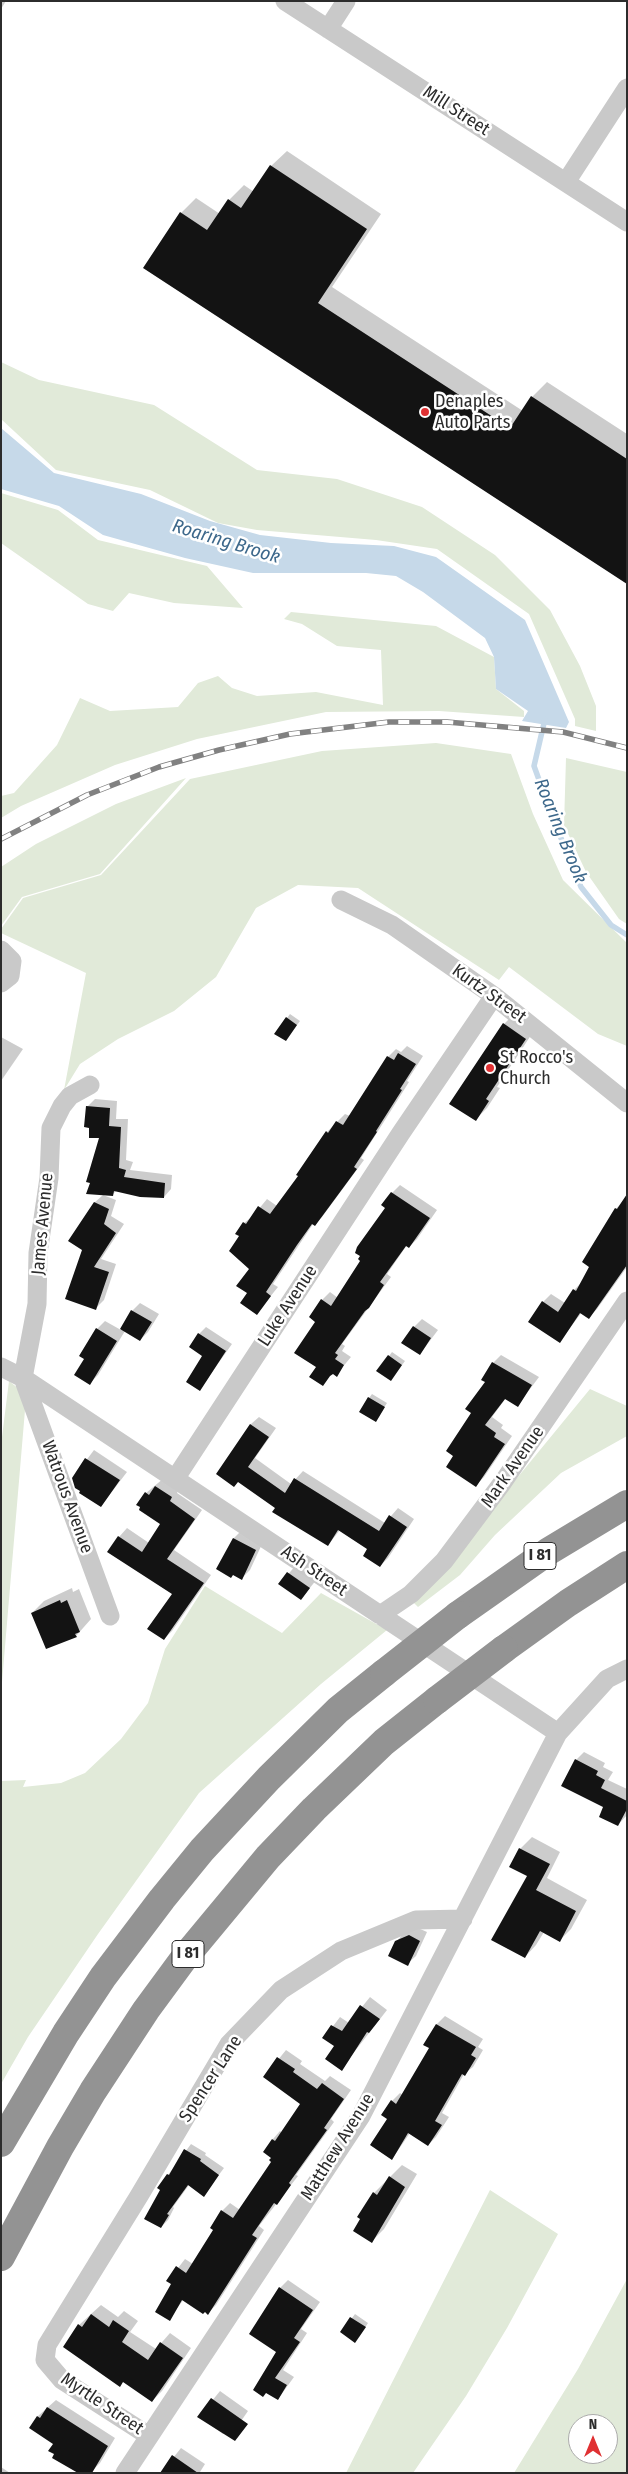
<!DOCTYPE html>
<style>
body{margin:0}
#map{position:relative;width:628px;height:2474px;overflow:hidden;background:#fff;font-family:"Fira Sans Condensed",sans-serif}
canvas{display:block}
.frame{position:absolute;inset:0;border:2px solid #2c2c2c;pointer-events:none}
.north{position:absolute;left:568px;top:2414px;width:50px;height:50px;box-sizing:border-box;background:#fff;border:1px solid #ababab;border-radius:50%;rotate:0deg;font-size:14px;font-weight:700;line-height:20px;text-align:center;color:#2c2c2c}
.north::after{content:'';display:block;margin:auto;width:18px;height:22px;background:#e03133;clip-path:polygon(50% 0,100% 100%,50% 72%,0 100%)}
</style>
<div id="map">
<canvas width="628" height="2474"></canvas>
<div class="frame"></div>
<div class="north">N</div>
</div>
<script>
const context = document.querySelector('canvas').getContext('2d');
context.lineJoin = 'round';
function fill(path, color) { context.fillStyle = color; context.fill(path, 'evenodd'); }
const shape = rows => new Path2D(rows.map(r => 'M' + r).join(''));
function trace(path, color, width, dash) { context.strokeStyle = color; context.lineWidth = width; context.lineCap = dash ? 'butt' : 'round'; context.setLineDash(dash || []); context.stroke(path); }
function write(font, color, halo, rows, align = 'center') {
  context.font = font + ' "Fira Sans Condensed",sans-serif'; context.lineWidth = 5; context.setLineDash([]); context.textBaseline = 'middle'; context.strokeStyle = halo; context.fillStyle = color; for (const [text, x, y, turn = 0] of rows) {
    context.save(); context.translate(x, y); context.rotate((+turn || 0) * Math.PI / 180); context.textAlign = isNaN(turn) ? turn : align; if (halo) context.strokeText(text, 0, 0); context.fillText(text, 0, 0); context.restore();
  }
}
fill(shape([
 [1,362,39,380,154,405,257,470,337,479,422,507,495,555,550,610,580,666,596,706,596,731,575,726,575,719,529,614,437,549,376,540,257,530,218,523,150,490,56,470,1,419],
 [1,493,58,510,98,540,207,566,243,608,174,603,129,593,113,611,88,604,1,543],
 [291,612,436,626,494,657,496,689,524,711,524,717,439,711,326,712,197,739,115,765,21,806,1,818,1,796,14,793,57,745,80,698,110,711,178,707,198,683,218,676,232,688,257,696,316,692,383,705,381,650,337,646,302,624,284,619],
 [436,743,511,754,533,814,563,880,627,943,627,1046,598,1034,509,967,499,980,358,888,298,885,256,908,216,977,174,1011,118,1039,80,1064,64,1090,86,973,1,933,1,929,23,898,101,875,190,779,322,751],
 [566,758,627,772,627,924,619,919,586,872,564,825],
 [186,778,100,874,22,897,1,926,1,867,36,844,116,804],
 [9,1381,24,1393,25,1410,1,1694,1,1445],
 [590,1389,627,1406,627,1436,561,1473,495,1535,460,1575,418,1607,410,1599,449,1561],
 [205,1586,282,1633,321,1593,387,1630,321,1684,199,1793,98,1934,28,2037,1,2084,1,1781,26,1780,23,1787,61,1783,85,1773,121,1739,148,1703,165,1649],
 [490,2190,558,2234,507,2328,466,2396,413,2473,346,2473],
 [627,2279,627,2473,514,2473,578,2369],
 [578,2424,608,2424,608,2454,578,2454]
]), '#e1ead9');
fill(shape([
 [1,428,54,473,141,494,210,521,260,535,331,543,394,546,436,557,525,620,563,708,569,722,566,728,522,721,528,711,496,689,494,657,485,638,423,592,396,576,366,573,253,573,185,558,103,535,59,506,1,489]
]), '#c6d9e9');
fill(shape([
 [1,1,6,1,1,9],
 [287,151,381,214,332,287,523,411,532,397,547,382,627,434,627,582,181,213,196,198,220,214,229,200,244,185,254,192,271,166],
 [516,1012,537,1026,497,1087,500,1088,487,1108,475,1120,451,1104,504,1024],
 [290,1014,300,1021,289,1036,287,1018],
 [1,1037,23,1049,1,1081],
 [407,1046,423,1056,407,1081,409,1082,361,1158,364,1160,322,1217,313,1224,273,1284,278,1287,257,1313,249,1293,250,1269,241,1236,237,1233,244,1223,253,1216,267,1199,277,1206,299,1176,327,1132,345,1114,350,1116,388,1057,396,1049,401,1052],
 [95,1099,117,1101,116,1119,128,1119,126,1160,133,1162,130,1170,172,1175,171,1189,164,1197,117,1190,113,1194,101,1137,87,1107],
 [400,1185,437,1210,417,1239,409,1247,407,1245,387,1274,391,1277,342,1344,345,1346,342,1351,351,1357,336,1375,333,1373,323,1384,317,1367,317,1322,322,1300,330,1292,338,1298,362,1261,387,1208,392,1193],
 [103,1195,116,1200,111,1216,124,1224,101,1259,116,1264,104,1300,96,1308,83,1249,94,1203],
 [627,1196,627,1267,597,1309,589,1317,582,1312,560,1341,543,1302,551,1294,565,1303,574,1290,582,1282,616,1209],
 [140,1303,159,1314,148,1332,140,1340,125,1331,98,1375,90,1383,86,1359,97,1329,105,1321,121,1330,132,1311],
 [422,1319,438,1330,420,1354,414,1327],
 [206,1327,232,1344,200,1389,204,1355,199,1334],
 [392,1352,405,1361,394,1376,389,1356],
 [501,1355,539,1377,518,1405,506,1398,492,1417,503,1425,501,1428,512,1436,484,1477,476,1485,455,1456,493,1363],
 [372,1394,387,1403,376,1420,369,1398],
 [259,1417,276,1428,255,1458,291,1484,303,1471,385,1523,398,1508,414,1519,388,1558,380,1566,369,1549,340,1530,328,1545,239,1481,218,1474,251,1424],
 [94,1450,127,1472,101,1506,82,1491,73,1478],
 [164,1478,180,1488,177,1493,202,1510,174,1550,211,1575,172,1631,164,1639,174,1594,119,1537,127,1528,149,1543,162,1524,138,1505,146,1493],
 [242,1530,263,1542,250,1570,242,1578,218,1569,234,1538],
 [296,1565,317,1579,301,1599,280,1584],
 [72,1588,73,1592,79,1589,91,1619,76,1636,32,1613,44,1601],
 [584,1752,605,1763,603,1767,613,1772,608,1780,627,1789,627,1815,618,1825,576,1760],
 [532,1837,560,1852,547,1878,587,1900,571,1929,560,1940,544,1932,536,1945,525,1957,529,1876,511,1866,520,1849],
 [418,1928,427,1932,416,1956,407,1964,396,1942,404,1933],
 [370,1997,387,2010,341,2069,335,2045,324,2038,340,2017,349,2023],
 [445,2016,483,2039,478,2047,483,2050,473,2067,464,2074,442,2113,449,2117,436,2137,428,2145,410,2133,392,2159,376,2149,388,2119,392,2101,400,2093,403,2095,430,2048,437,2024],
 [286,2050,302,2061,300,2064,325,2081,330,2076,351,2090,331,2119,334,2122,296,2175,298,2176,259,2226,264,2230,216,2305,208,2313,184,2299,169,2319,173,2284,168,2281,185,2259,193,2264,214,2230,222,2211,230,2203,240,2210,273,2161,273,2139,280,2131,282,2133,302,2103,265,2076],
 [191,2144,206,2153,205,2155,224,2168,203,2196,189,2185,173,2207,174,2208,168,2220,161,2227,168,2175],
 [402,2165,417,2174,384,2229,372,2241,374,2193],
 [288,2280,320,2302,301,2329,307,2333,283,2370,294,2377,278,2399,266,2391,277,2352,280,2288],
 [101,2305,118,2317,124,2311,138,2321,130,2332,156,2349,170,2333,191,2348,162,2391,152,2401,79,2325],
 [355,2314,368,2323,359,2337,342,2332],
 [220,2391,248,2411,237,2427,223,2434,199,2417],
 [56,2400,115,2438,100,2463,92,2471,56,2454,55,2443,31,2428,38,2416],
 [181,2448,205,2464,200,2472,202,2473,161,2473],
 [1,2467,10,2473,1,2473]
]), '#0003');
trace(shape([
 [545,719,534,766,554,821,581,887,611,925,627,935]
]), '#c6d9e9', 5.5);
fill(shape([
 [270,165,367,229,318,303,510,428,531,396,627,459,627,584,143,268,180,212,207,230,228,199,241,208],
 [286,1017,297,1025,286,1041,274,1034],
 [503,1023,526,1039,486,1099,489,1101,476,1121,449,1104],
 [398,1053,416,1064,400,1089,402,1090,376,1131,377,1132,354,1167,357,1169,315,1226,312,1224,297,1245,266,1292,271,1296,257,1315,240,1303,247,1293,236,1286,249,1269,229,1251,239,1236,235,1234,243,1222,246,1224,258,1206,270,1214,298,1176,296,1175,326,1131,328,1133,336,1121,343,1125,387,1056,394,1060],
 [86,1106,110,1108,109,1126,121,1127,119,1168,126,1170,124,1177,165,1183,164,1198,140,1197,114,1191,113,1196,86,1194,90,1183,86,1182,99,1138,89,1138,89,1128,84,1127],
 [391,1192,430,1218,409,1248,406,1246,380,1282,384,1285,369,1308,365,1311,335,1353,338,1355,335,1359,344,1365,337,1377,333,1374,330,1376,323,1386,309,1377,316,1367,294,1353,315,1322,309,1317,321,1299,331,1306,360,1261,358,1259,360,1256,355,1253,357,1247,385,1208,381,1205],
 [627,1194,627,1265,589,1319,580,1313,560,1343,528,1322,542,1301,558,1312,573,1289,576,1291,589,1267,582,1262,615,1208,617,1209],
 [94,1202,109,1209,104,1224,116,1233,94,1267,109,1272,96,1310,65,1299,82,1250,68,1241],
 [131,1310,152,1322,140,1341,120,1329],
 [413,1326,431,1338,420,1355,401,1343],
 [96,1328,117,1341,90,1385,74,1375,84,1359,79,1356],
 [198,1333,226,1351,200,1391,186,1382,202,1356,189,1347],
 [388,1355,402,1365,391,1381,376,1371],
 [492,1362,532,1385,518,1407,505,1399,485,1425,496,1433,494,1437,505,1444,476,1487,446,1467,453,1456,446,1451,471,1413,465,1409,485,1382,481,1380],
 [368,1397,385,1407,376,1422,359,1412],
 [250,1424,269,1437,248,1467,285,1493,294,1478,379,1531,389,1515,407,1527,380,1567,363,1556,367,1549,338,1530,328,1546,272,1512,275,1508,238,1482,234,1487,216,1474],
 [85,1458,120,1480,101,1507,79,1493,80,1491,75,1488,72,1478],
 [155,1486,172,1497,170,1501,195,1519,167,1559,204,1583,164,1640,147,1629,172,1594,107,1552,118,1536,142,1552,160,1524,139,1510,140,1507,136,1505,145,1492,149,1495],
 [233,1538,256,1550,242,1580,233,1575,231,1578,216,1569],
 [287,1572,310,1588,301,1600,278,1584],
 [60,1600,61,1603,67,1600,80,1632,75,1634,77,1637,46,1649,31,1613],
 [575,1759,598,1771,596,1775,605,1780,601,1788,627,1801,627,1809,618,1826,599,1817,603,1807,561,1786],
 [519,1848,550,1864,536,1890,576,1911,560,1942,540,1931,525,1958,491,1940,527,1876,509,1867],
 [409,1935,420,1941,408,1966,388,1956,395,1941],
 [360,2005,380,2019,369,2033,367,2032,342,2071,325,2059,334,2046,322,2038,331,2025,342,2031],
 [436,2024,476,2047,471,2055,476,2058,465,2076,462,2074,435,2121,442,2125,428,2146,408,2133,392,2160,370,2145,387,2119,381,2115,391,2100,396,2104,429,2048,423,2045],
 [277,2057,295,2069,293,2072,317,2089,322,2083,344,2099,324,2128,327,2130,289,2183,291,2185,277,2205,274,2203,252,2235,257,2238,208,2315,205,2312,203,2314,182,2300,170,2321,155,2312,171,2284,166,2281,176,2266,186,2273,213,2230,210,2228,221,2210,233,2218,271,2162,269,2160,271,2158,263,2152,272,2139,275,2141,300,2104,263,2077],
 [184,2149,201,2159,200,2161,219,2175,204,2197,188,2185,167,2214,169,2215,161,2228,144,2219,160,2190,157,2188,167,2174,169,2175],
 [389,2176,405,2187,372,2243,353,2231,360,2219,357,2217,373,2192,377,2195],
 [279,2287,313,2310,294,2338,300,2342,275,2378,287,2385,278,2400,266,2393,263,2397,253,2390,276,2352,249,2334],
 [91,2314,109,2327,113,2320,129,2331,122,2342,148,2360,160,2342,183,2358,152,2402,123,2382,120,2387,63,2347,78,2324,82,2327],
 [350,2317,366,2327,355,2343,340,2332],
 [211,2398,248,2424,235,2441,197,2417],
 [47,2407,108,2446,92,2473,78,2473,52,2458,54,2454,48,2451,53,2444,29,2428,37,2416,40,2418],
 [172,2455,198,2473,160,2473]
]), '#131313');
trace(shape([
 [285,1,627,222],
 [328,29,346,1],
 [566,182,627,88],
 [341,900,392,925,494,996,627,1103],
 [1,950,12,961,10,976,1,983],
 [90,1085,70,1096,62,1106,51,1128,49,1178,38,1253,37,1304,23,1378,110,1616],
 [1,1367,23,1378,558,1733,361,2116,125,2473],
 [175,1479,401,1133,494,996],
 [380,1615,411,1594,444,1561,503,1482,627,1301],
 [558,1733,607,1679,627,1669],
 [149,2436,62,2380,45,2360,47,2345,139,2196,229,2044,281,1990,341,1951,416,1920,463,1919]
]), '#c9c9c9', 19);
trace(shape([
 [458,1615,549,1551,627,1504],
 [504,1649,568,1603,627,1565],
 [1,2143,66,2033,103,1977,162,1899,202,1850,269,1778,338,1710,384,1673],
 [1,2257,60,2147,93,2091,146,2010,185,1957,268,1857,314,1809,384,1742,437,1700]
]), '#939393', 28);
const rail = shape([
 [1,839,87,795,159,767,219,750,290,734,389,722,447,722,563,732,627,748]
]);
trace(rail, '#818181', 5.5);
trace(rail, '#fff', 4, [11]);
trace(shape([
 [384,1673,458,1615],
 [437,1700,504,1649]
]), '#939393', 28);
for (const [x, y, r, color] of [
 [425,412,5,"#e03133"],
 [490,1068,5,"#e03133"]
]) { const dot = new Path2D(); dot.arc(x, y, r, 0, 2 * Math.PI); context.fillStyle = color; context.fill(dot); trace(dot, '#fff', 2); }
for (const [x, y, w] of [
 [540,1556,32],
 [188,1954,32]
]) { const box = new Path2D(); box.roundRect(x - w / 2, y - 13.5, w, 27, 4); context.fillStyle = '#fff'; context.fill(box); trace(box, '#2c2c2c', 1); }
write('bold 16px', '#2c2c2c', null, [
 ["I 81",540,1556],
 ["I 81",188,1954]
]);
write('18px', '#2c2c2c', '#fff', [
 ["Mill Street",456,111,33],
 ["Kurtz Street",489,994,36],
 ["James Avenue",43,1224,-85],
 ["Luke Avenue",288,1306,-57],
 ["Mark Avenue",513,1467,-55],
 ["Watrous Avenue",67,1497,70],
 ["Ash Street",314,1571,34],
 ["Spencer Lane",211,2079,-57],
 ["Matthew Avenue",338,2147,-58],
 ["Myrtle Street",102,2404,34]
]);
write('18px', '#2c2c2c', '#fff', [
 ["Denaples",435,402],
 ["Auto Parts",435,423],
 ["St Rocco's",500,1058],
 ["Church",500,1079]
], 'left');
write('italic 19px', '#3d688b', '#fff', [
 ["Roaring Brook",226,542,17],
 ["Roaring Brook",560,831,68]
]);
</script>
